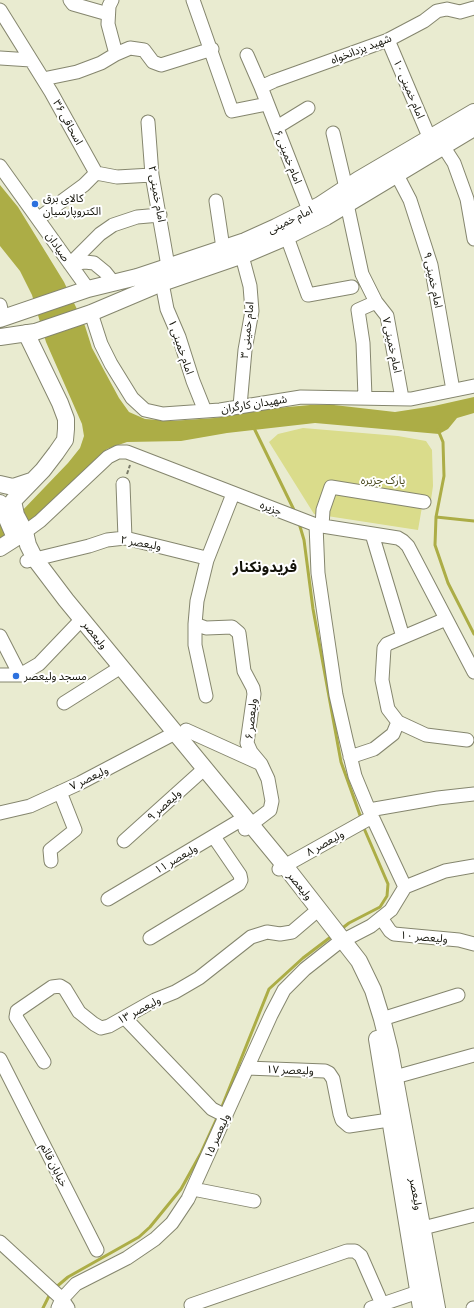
<!DOCTYPE html>
<meta charset="utf-8">
<style>
body{margin:0}
canvas{display:block;background:#e9ebd0}
</style>
<canvas width="474" height="1308"></canvas>
<script>
const context = document.querySelector('canvas').getContext('2d');
context.lineJoin = 'round';
function fill(path, color) { context.fillStyle = color; context.fill(path, 'evenodd'); }
const shape = rows => new Path2D(rows.map(r => 'M' + r).join(''));
function trace(path, color, width, dash) { context.strokeStyle = color; context.lineWidth = width; context.lineCap = dash ? 'butt' : 'round'; context.setLineDash(dash || []); context.stroke(path); }
function write(font, color, halo, rows, align = 'center') {
  context.font = font + ' "Exo 2","Noto Sans Arabic",sans-serif'; context.lineWidth = 4; context.setLineDash([]); context.textBaseline = 'middle'; context.strokeStyle = halo; context.fillStyle = color; for (const [text, x, y, turn = 0] of rows) {
    context.save(); context.translate(x, y); context.rotate((+turn || 0) * Math.PI / 180); context.textAlign = isNaN(turn) ? turn : align; if (halo) context.strokeText(text, 0, 0); context.fillText(text, 0, 0); context.restore();
  }
}
fill(shape([
 [303,428,398,436,426,441,432,450,433,486,430,507,422,507,418,530,314,514,269,442,278,434]
]), '#dadc8b');
fill(shape([
 [0,185,18,207,64,282,85,326,92,348,119,398,129,412,145,419,171,421,215,418,266,409,310,405,334,405,395,412,434,406,474,397,474,413,457,418,448,429,439,434,315,423,227,433,181,441,127,442,107,449,48,508,0,545,0,526,20,513,68,463,80,448,84,436,82,424,46,342,32,295,20,271,0,246]
]), '#acad46');
trace(shape([
 [253,426,295,512],
 [438,430,443,442,444,476,436,517,435,545,448,583,474,634],
 [436,517,474,521],
 [299,523,304,540,313,609,341,762,361,818],
 [340,930,349,923,380,907,387,896,388,884,363,826],
 [221,1109,269,989,303,958,332,936],
 [55,1288,68,1277,139,1237,150,1227,181,1189,201,1153,218,1116],
 [43,1308,50,1294]
]), '#acad46', 3);
const minor = shape([
 [70,0,73,4,108,14],
 [112,0,109,6,108,24,116,54],
 [193,0,232,111,267,104],
 [0,10,51,92,96,173,84,185,39,218],
 [388,40,430,139],
 [247,55,261,87],
 [0,58,31,60],
 [43,79,77,72,101,63,116,54,130,48,144,50,153,62,161,65,212,49],
 [148,122,152,175,168,266],
 [277,127,308,108],
 [333,133,346,188],
 [443,146,454,163,467,199,474,239],
 [0,166,88,289],
 [96,173,117,177,152,175],
 [397,175,410,200,431,265,453,390],
 [216,201,223,248],
 [347,204,362,274,376,302,387,316,402,398],
 [309,210,261,87,274,81,388,40,424,21,437,11,447,9,460,12,474,8],
 [287,237,308,295,352,287],
 [70,264,100,234,113,225,137,217,160,215],
 [70,264,85,262,94,263,105,272,113,282],
 [162,283,167,309,179,337,193,381,205,411],
 [0,305,3,318],
 [91,313,101,344,111,364,132,398,145,410,163,414,220,410,301,397,411,399,474,386],
 [365,397,363,343,358,310,376,302],
 [240,406,245,350,252,311,250,286,242,256],
 [123,484,125,538],
 [233,494,207,560,197,601,195,624,206,628,232,627,239,633,244,671,253,688,254,694,247,743,251,752,261,764,268,779,272,801,270,810,245,829],
 [316,525,318,573,325,621,336,695,346,739,355,776,369,810,405,887],
 [322,526,323,510,331,487,424,502],
 [25,532,40,521,108,457,118,452,127,452,316,525,398,538,403,541,408,546,474,672],
 [372,534,403,637],
 [27,561,89,546,107,540,125,538,206,558,207,560],
 [446,619,387,644,384,648,382,680,388,709,398,722,426,735,467,740],
 [195,624,195,645,206,696],
 [0,636,20,675],
 [0,675,20,675,39,664,82,619],
 [64,703,121,667],
 [186,730,259,763],
 [350,757,374,749,393,734,398,722],
 [369,810,438,798,474,794],
 [0,813,30,806,80,783,175,733],
 [124,841,204,769],
 [51,861,50,850,75,830,60,792],
 [279,869,372,817],
 [405,887,445,871,474,866],
 [108,899,244,818],
 [381,918,390,931,394,934,459,940,474,944],
 [150,938,239,884,241,880,240,875,214,837],
 [344,940,371,926,391,910,405,887],
 [125,1018,212,1109,226,1116],
 [382,1019,458,995],
 [0,1059,97,1250],
 [44,1062,16,1017,17,1011,52,987,60,986,65,989,79,1012,94,1024,101,1028,109,1026,155,1000,175,992,199,978,251,937,267,932,280,934,292,932,319,909],
 [247,1068,325,1071,329,1073,333,1079,340,1114,342,1120,349,1126,389,1120],
 [395,1077,474,1055],
 [193,1189,254,1201],
 [423,1228,474,1215],
 [0,1242,62,1299,68,1308],
 [191,1305,347,1251,355,1251,361,1256,382,1304],
 [58,1308,62,1299,76,1284,127,1258,155,1239,172,1223,188,1199,271,1015,284,990,305,969,338,943],
 [371,1308,418,1292],
 [473,1308,474,1308]
]);
const major = shape([
 [0,319,88,289,137,277,245,241,276,227,320,205,358,180,474,112],
 [26,333,60,403,66,419,66,429,65,440,56,453,43,470,13,501,16,515,25,532,28,545,35,559,66,600,285,866,359,961,373,990,382,1019,390,1051,437,1308],
 [0,337,35,332,91,313,162,283,249,253,282,239,326,217,474,128],
 [0,484,13,487,31,481],
 [0,503,13,533],
 [0,548,25,532],
 [377,1039,421,1308]
]);
trace(minor, '#85866e', 15);
trace(major, '#85866e', 18);
trace(shape([
 [127,474,130,465]
]), '#797a68', 2, [4, 2]);
trace(minor, '#fff', 13);
trace(major, '#fff', 16);
for (const [x, y, r, color] of [
 [35,204,4,"#2d71de"],
 [16,676,4,"#2d71de"]
]) { const dot = new Path2D(); dot.arc(x, y, r, 0, 2 * Math.PI); context.fillStyle = color; context.fill(dot); trace(dot, '#fff', 1.5); }
write('11px', '#121209', '#fff', [
 ["شهید یزدانخواه",361,49,-21],
 ["امام خمینی ۱۰",409,89,67],
 ["اسحاقی ۳۶",68,122,61],
 ["امام خمینی ۶",288,157,68],
 ["امام خمینی ۲",157,194,80],
 ["امام خمینی",290,220,-26],
 ["صیادان",58,247,56],
 ["امام خمینی ۹",433,280,78],
 ["امام خمینی ۳",247,330,-84],
 ["امام خمینی ۷",392,345,78],
 ["امام خمینی ۱",181,347,71],
 ["شهیدان کارگران",254,404,-9],
 ["جزیره",271,508,21],
 ["ولیعصر ۲",141,543,10],
 ["ولیعصر",95,635,51],
 ["ولیعصر ۶",251,719,-84],
 ["ولیعصر ۷",89,778,-26],
 ["ولیعصر ۹",164,805,-42],
 ["ولیعصر ۸",325,843,-29],
 ["ولیعصر ۱۱",176,859,-30],
 ["ولیعصر",300,886,51],
 ["ولیعصر ۱۰",424,937,5],
 ["ولیعصر ۱۳",139,1010,-28],
 ["ولیعصر ۱۷",290,1070,2],
 ["ولیعصر ۱۵",217,1136,-66],
 ["خیابان قائم",54,1165,63],
 ["ولیعصر",416,1194,80]
]);
write('11px', '#121209', '#fff', [
 ["کالای برق",43,198],
 ["الکتروپارسیان",43,211],
 ["مسجد ولیعصر",24,676]
], 'left');
write('11px', '#444419', '#fff', [
 ["پارک جزیره",383,480]
]);
write('bold 15px', '#121209', '#fff', [
 ["فریدونکنار",265,567]
]);
</script>
